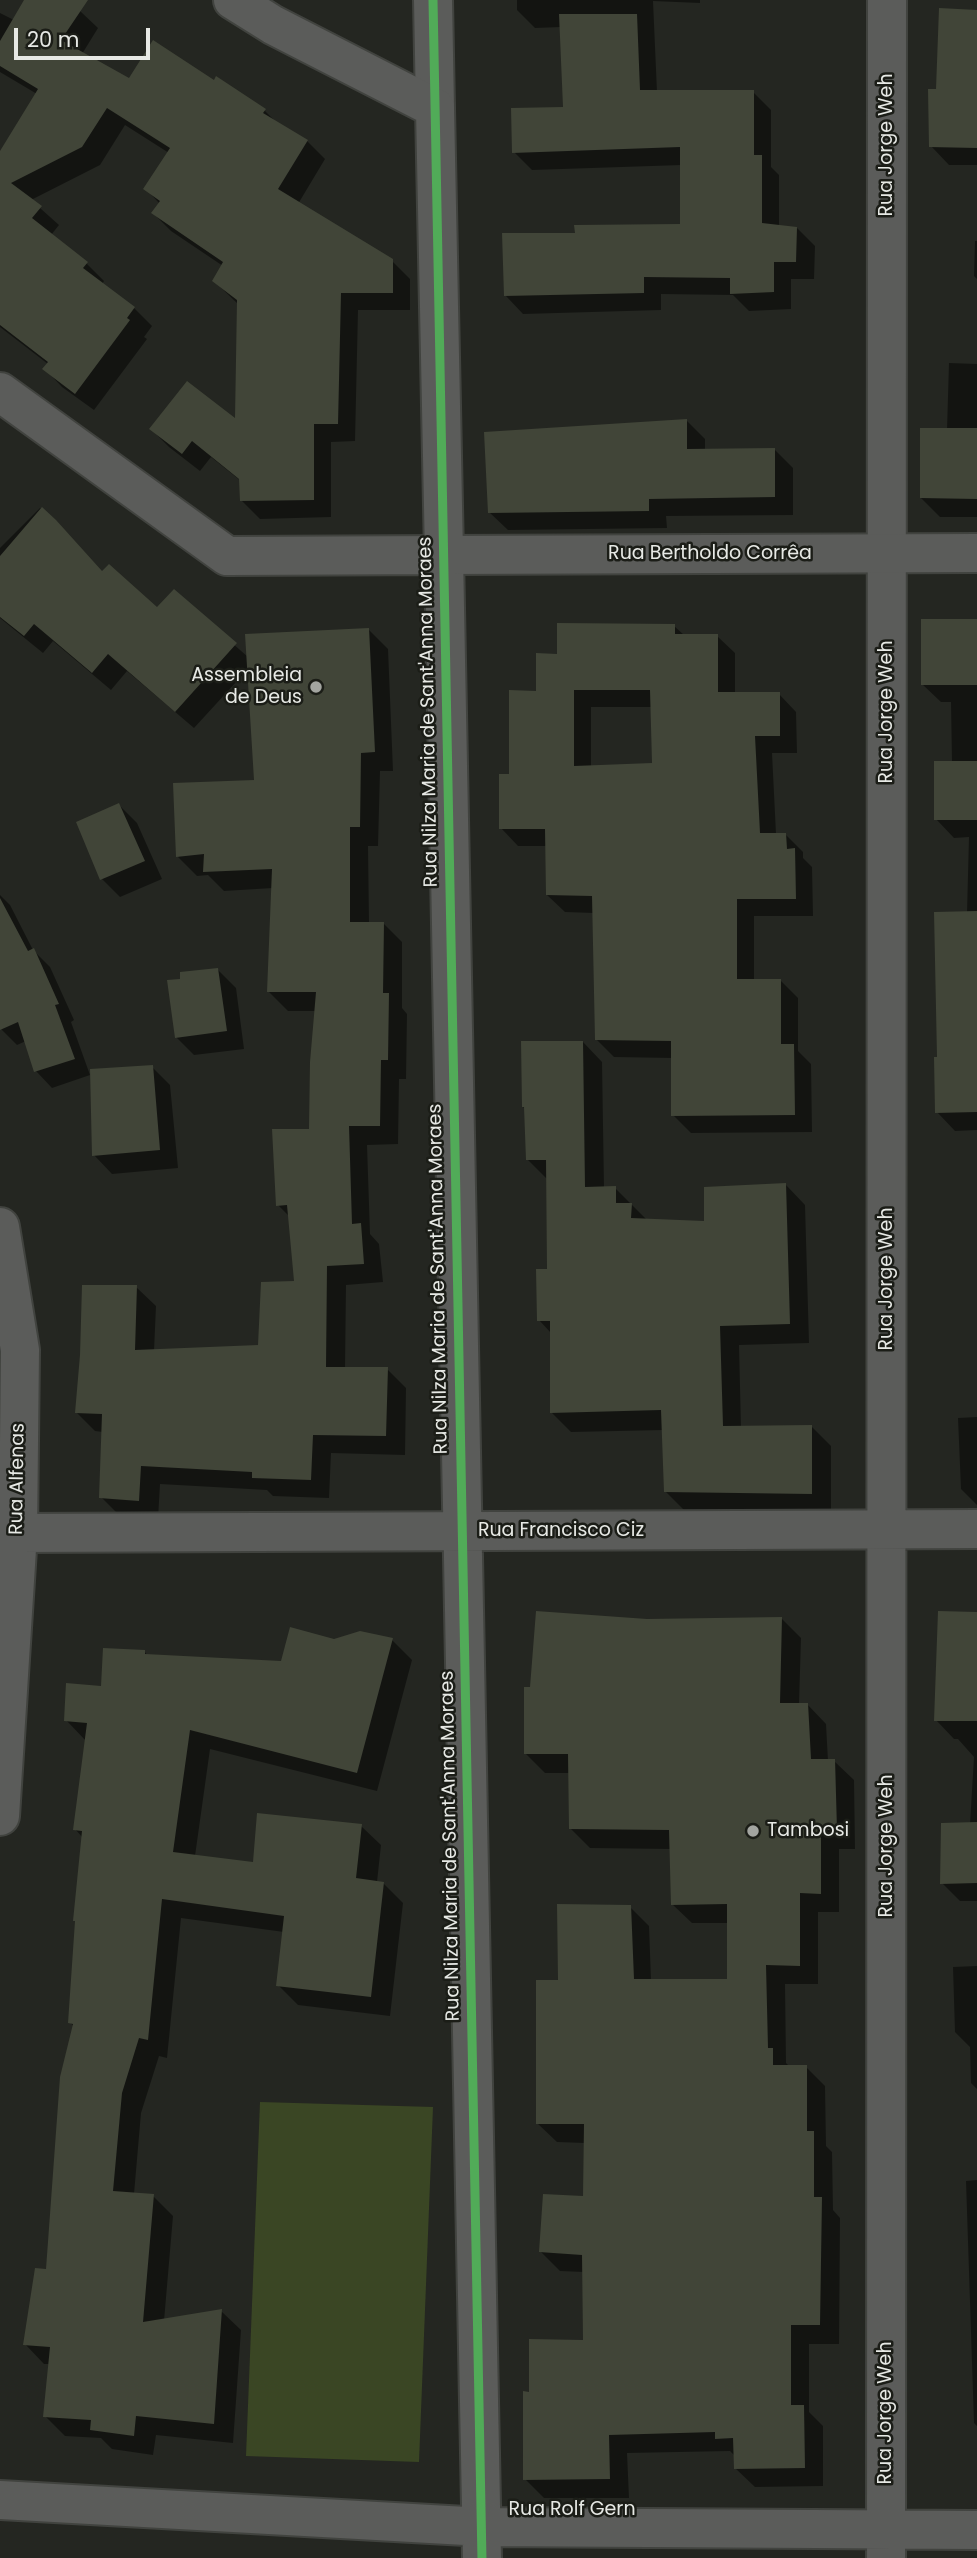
<!DOCTYPE html>
<meta charset="utf-8">
<style>
body{margin:0}
#map{position:relative;width:977px;height:2558px;overflow:hidden;background:#242621;font-family:Poppins,sans-serif}
canvas{display:block}
.scale{position:absolute;left:14px;top:28px;width:136px;height:32px;box-sizing:border-box;border:4px solid #e7e9e5;border-top:0;padding-left:9px;font-size:21px;line-height:24px;white-space:nowrap;color:#e7e9e5;-webkit-text-stroke:5px #1b1d17;paint-order:stroke}
</style>
<div id="map">
<canvas width="977" height="2558"></canvas>
<div class="scale">20 m</div>
</div>
<script>
const context = document.querySelector('canvas').getContext('2d');
context.lineJoin = 'round';
function fill(path, color) { context.fillStyle = color; context.fill(path, 'evenodd'); }
const shape = rows => new Path2D(rows.map(r => 'M' + r).join(''));
function trace(path, color, width, dash) { context.strokeStyle = color; context.lineWidth = width; context.lineCap = dash ? 'butt' : 'round'; context.setLineDash(dash || []); context.stroke(path); }
function write(font, color, halo, rows, align = 'center') {
  context.font = font + ' Poppins,sans-serif'; context.lineWidth = 5; context.setLineDash([]); context.textBaseline = 'middle'; context.strokeStyle = halo; context.fillStyle = color; for (const [text, x, y, turn = 0] of rows) {
    context.save(); context.translate(x, y); context.rotate((+turn || 0) * Math.PI / 180); context.textAlign = isNaN(turn) ? turn : align; if (halo) context.strokeText(text, 0, 0); context.fillText(text, 0, 0); context.restore();
  }
}
fill(shape([
 [260,2102,433,2107,419,2462,246,2456]
]), '#3a4624');
fill(shape([
 [26,0,63,0,80,11,98,28,82,54,129,80,215,82,217,78,265,111,277,123,307,141,325,159,298,204,392,261,410,279,410,310,358,310,355,441,331,442,331,517,260,519,242,501,241,481,211,457,200,471,169,447,151,429,237,421,238,304,214,281,223,266,171,231,153,213,160,204,145,188,169,153,125,125,100,165,31,200,59,225,51,235,86,263,104,281,102,284,134,308,152,326,144,337,147,339,94,410,62,387,45,369,48,364,0,327,0,154,37,94,0,72,0,13,14,20],
 [517,0,700,0,700,3,653,1,657,92,753,92,771,110,771,167,779,175,779,227,797,228,815,246,814,279,791,279,791,309,749,311,733,295,661,294,661,310,523,314,506,296,576,235,682,225,682,165,532,170,514,152,564,109,561,27,535,28,517,10],
 [977,12,977,165,949,165,931,146,937,90],
 [975,241,977,241,977,279,974,276],
 [949,363,977,364,977,517,940,517,921,498,947,430],
 [687,421,705,439,705,450,775,450,793,468,793,515,666,516,667,528,508,530,489,512],
 [40,508,103,573,157,610,174,592,248,657,368,629,388,649,393,771,380,771,378,846,368,846,369,923,383,923,402,942,402,1008,407,1014,406,1079,399,1079,398,1144,367,1145,370,1234,379,1244,383,1282,346,1285,345,1369,387,1369,406,1388,405,1455,331,1453,329,1498,273,1496,267,1490,160,1484,158,1519,120,1516,101,1497,103,1432,95,1431,76,1412,136,1287,156,1306,154,1351,259,1346,296,1283,290,1217,278,1205,311,1131,316,1011,288,1011,268,991,273,888,224,891,208,875,197,876,178,857,256,782,249,668,194,728,127,671,111,690,53,641,43,653,0,618,0,548],
 [977,620,977,1130,955,1131,937,1112,939,1059,967,913,969,837,954,838,936,819,952,762,951,702,941,702,922,684],
 [674,626,684,635,717,636,735,653,735,694,779,694,796,712,797,753,772,753,776,834,785,834,803,852,803,858,812,867,813,916,754,916,754,981,781,981,798,998,798,1051,811,1064,812,1132,691,1133,673,1115,673,1058,614,1057,597,1040,594,913,565,912,547,895,547,846,518,846,501,828,510,776,537,692,559,656],
 [591,707,652,707,654,765,591,767],
 [119,805,137,823,162,879,120,897,102,879],
 [0,895,10,905,33,950,50,967,74,1020,71,1022,90,1075,52,1088,36,1071,26,1041,17,1045,1,1029],
 [218,970,236,988,244,1049,194,1055,176,1037,182,980],
 [583,1042,602,1062,604,1188,615,1188,647,1220,706,1223,786,1185,805,1205,809,1343,739,1345,741,1428,811,1426,831,1446,831,1513,685,1511,665,1491,664,1430,571,1432,551,1412,551,1333,539,1320,549,1270,548,1180,527,1159,526,1109,523,1107],
 [152,1067,170,1085,178,1168,112,1174,94,1155],
 [977,1417,977,1505,961,1489,958,1418],
 [977,1614,977,1901,960,1901,942,1883,970,1824,974,1757,958,1739,954,1739,936,1720],
 [782,1619,801,1638,799,1704,807,1704,826,1724,828,1761,834,1761,854,1780,855,1849,839,1849,839,1912,818,1912,818,1984,785,1984,786,2063,790,2067,806,2067,825,2086,826,2146,832,2152,833,2210,840,2218,839,2344,809,2344,809,2412,823,2426,823,2486,755,2487,735,2468,735,2456,730,2451,627,2453,629,2498,544,2498,525,2479,531,2394,585,2342,584,2272,560,2271,540,2251,585,2198,585,2143,557,2142,537,2123,630,1907,649,1926,651,1980,728,1981,728,1923,692,1923,672,1904,671,1849,590,1848,571,1829,570,1773,545,1773,526,1754,531,1689,647,1620],
 [392,1640,412,1660,377,1791,210,1749,195,1856,254,1864,361,1826,381,1845,377,1882,383,1883,403,1903,390,2016,298,2005,278,1985,284,1932,181,1918,167,2058,159,2056,141,2113,134,2194,153,2196,173,2216,164,2321,221,2311,241,2330,233,2443,156,2435,153,2455,112,2449,101,2438,65,2436,45,2416,50,2364,44,2364,25,2344,48,2271,74,2027,70,2022,83,1838,75,1829,86,1741,66,1720,144,1651,148,1656,283,1663,334,1641],
 [977,1966,977,2089,971,2083,970,2047,955,2032,953,1967],
 [977,2180,977,2426,974,2423,966,2181]
]), '#0007');
fill(shape([
 [24,0,88,0,61,40,129,78,153,40,214,80,216,76,266,109,263,113,308,140,278,189,393,259,393,293,341,293,338,424,314,424,314,500,240,501,239,479,192,441,182,454,149,429,187,381,235,418,237,300,212,281,223,262,151,213,160,201,143,189,170,148,107,108,82,147,11,183,42,206,32,218,88,262,83,268,135,307,127,318,130,320,75,394,42,369,48,362,0,325,0,151,38,89,0,66,0,41],
 [939,8,977,10,977,148,929,147,928,89,936,89],
 [559,14,637,14,640,90,754,90,754,155,762,155,762,223,797,227,796,262,774,262,774,292,730,294,730,278,644,277,644,293,504,296,502,233,575,233,574,225,680,224,680,147,512,153,511,108,563,107],
 [687,419,687,449,775,448,775,497,649,499,649,511,488,513,484,432],
 [920,428,977,428,977,499,920,498],
 [42,507,56,520,102,571,109,564,157,607,174,589,237,643,175,712,108,654,92,673,34,624,24,636,0,617,0,556],
 [921,619,977,619,977,685,921,685],
 [557,623,675,624,675,634,718,634,718,692,780,692,780,736,755,736,760,833,786,833,787,849,795,848,796,899,737,899,737,979,781,979,781,1044,794,1044,795,1115,671,1116,671,1041,595,1040,592,896,546,895,545,829,499,829,499,774,509,774,509,690,536,691,536,653,557,654],
 [574,690,650,690,652,763,574,766],
 [369,628,375,752,361,753,360,827,350,827,350,922,384,922,383,993,389,993,388,1060,381,1060,380,1126,349,1126,352,1224,361,1223,364,1264,327,1266,326,1367,388,1367,386,1436,313,1435,311,1480,252,1478,252,1472,141,1466,139,1501,99,1498,102,1414,75,1413,80,1355,82,1285,137,1285,135,1350,258,1345,261,1282,294,1281,287,1205,276,1206,272,1129,309,1129,310,1062,316,992,267,992,272,869,203,872,204,854,176,857,173,783,254,780,245,634],
 [934,761,977,761,977,820,934,820],
 [119,803,145,861,100,880,76,822],
 [0,898,28,951,34,948,59,1004,55,1005,75,1059,34,1072,18,1022,0,1030],
 [977,911,977,1112,935,1113,934,1057,937,1057,934,912],
 [218,968,227,1031,175,1038,167,980,180,979,180,972],
 [521,1041,583,1041,585,1187,616,1186,616,1203,632,1203,631,1218,704,1221,704,1187,786,1183,790,1324,720,1326,723,1426,812,1425,812,1494,664,1492,661,1410,550,1413,550,1321,537,1321,536,1269,547,1269,546,1160,526,1160,524,1107,522,1107],
 [153,1065,160,1150,92,1156,90,1069],
 [536,1611,647,1619,782,1617,780,1703,808,1703,811,1759,835,1759,837,1830,821,1830,821,1894,800,1893,800,1966,766,1965,768,2048,773,2048,773,2065,807,2065,807,2131,814,2131,814,2197,822,2197,820,2325,791,2325,791,2405,804,2405,805,2468,734,2469,733,2438,715,2439,715,2432,609,2435,610,2479,523,2480,523,2391,529,2392,529,2339,583,2340,582,2255,539,2252,543,2194,583,2196,584,2124,536,2124,536,1980,558,1980,557,1904,631,1905,634,1979,727,1979,727,1904,671,1905,669,1830,569,1829,568,1754,524,1754,524,1687,530,1687],
 [938,1611,977,1612,977,1721,934,1721],
 [290,1627,334,1639,360,1631,393,1638,357,1773,190,1730,173,1852,253,1862,257,1813,362,1824,356,1878,384,1882,371,1997,276,1986,284,1916,162,1899,148,2040,139,2038,122,2093,113,2191,154,2194,143,2322,222,2309,214,2424,136,2416,134,2436,90,2430,91,2420,43,2417,50,2347,23,2345,35,2268,46,2269,60,2077,73,2024,68,2023,75,1921,73,1921,82,1831,73,1830,87,1723,64,1721,66,1683,101,1686,103,1648,145,1650,145,1654,281,1661],
 [977,1822,977,1883,940,1884,941,1823]
]), '#414538');
const minor = shape([
 [433,0,435,108],
 [0,392,227,556,444,555,482,2558],
 [0,1227,20,1350,18,1533,0,1816],
 [18,1533,977,1529],
 [0,2500,484,2527,977,2530],
 [886,2558,887,0]
]);
const tertiary = shape([
 [233,0,273,25,435,108,444,555,977,553]
]);
trace(minor, '#41433f', 42);
trace(tertiary, '#41433f', 42);
trace(minor, '#5b5c5a', 38);
trace(tertiary, '#5b5c5a', 38);
trace(shape([
 [433,0,482,2558]
]), '#51ab58', 9);
for (const [x, y, r, color] of [
 [316,687,7,"#a3a5a0"],
 [753,1831,7,"#a3a5a0"]
]) { const dot = new Path2D(); dot.arc(x, y, r, 0, 2 * Math.PI); context.fillStyle = color; context.fill(dot); trace(dot, '#1b1d17', 2.5); }
write('19px', '#e7e9e5', '#1b1d17', [
 ["Rua Jorge Weh",887,145,-90],
 ["Rua Bertholdo Corrêa",710,554],
 ["Rua Nilza Maria de Sant'Anna Moraes",429,712,-91],
 ["Rua Jorge Weh",887,712,-90],
 ["Rua Nilza Maria de Sant'Anna Moraes",439,1279,-91],
 ["Rua Jorge Weh",887,1279,-90],
 ["Rua Alfenas",18,1479,-89],
 ["Rua Francisco Ciz",561,1531],
 ["Rua Nilza Maria de Sant'Anna Moraes",451,1846,-91],
 ["Rua Jorge Weh",887,1846,-90],
 ["Rua Jorge Weh",886,2413,-90],
 ["Rua Rolf Gern",572,2510]
]);
write('19px', '#e7e9e5', '#1b1d17', [
 ["Assembleia",302,676],
 ["de Deus",302,698],
 ["Tambosi",767,1831,"left"]
], 'right');
</script>
